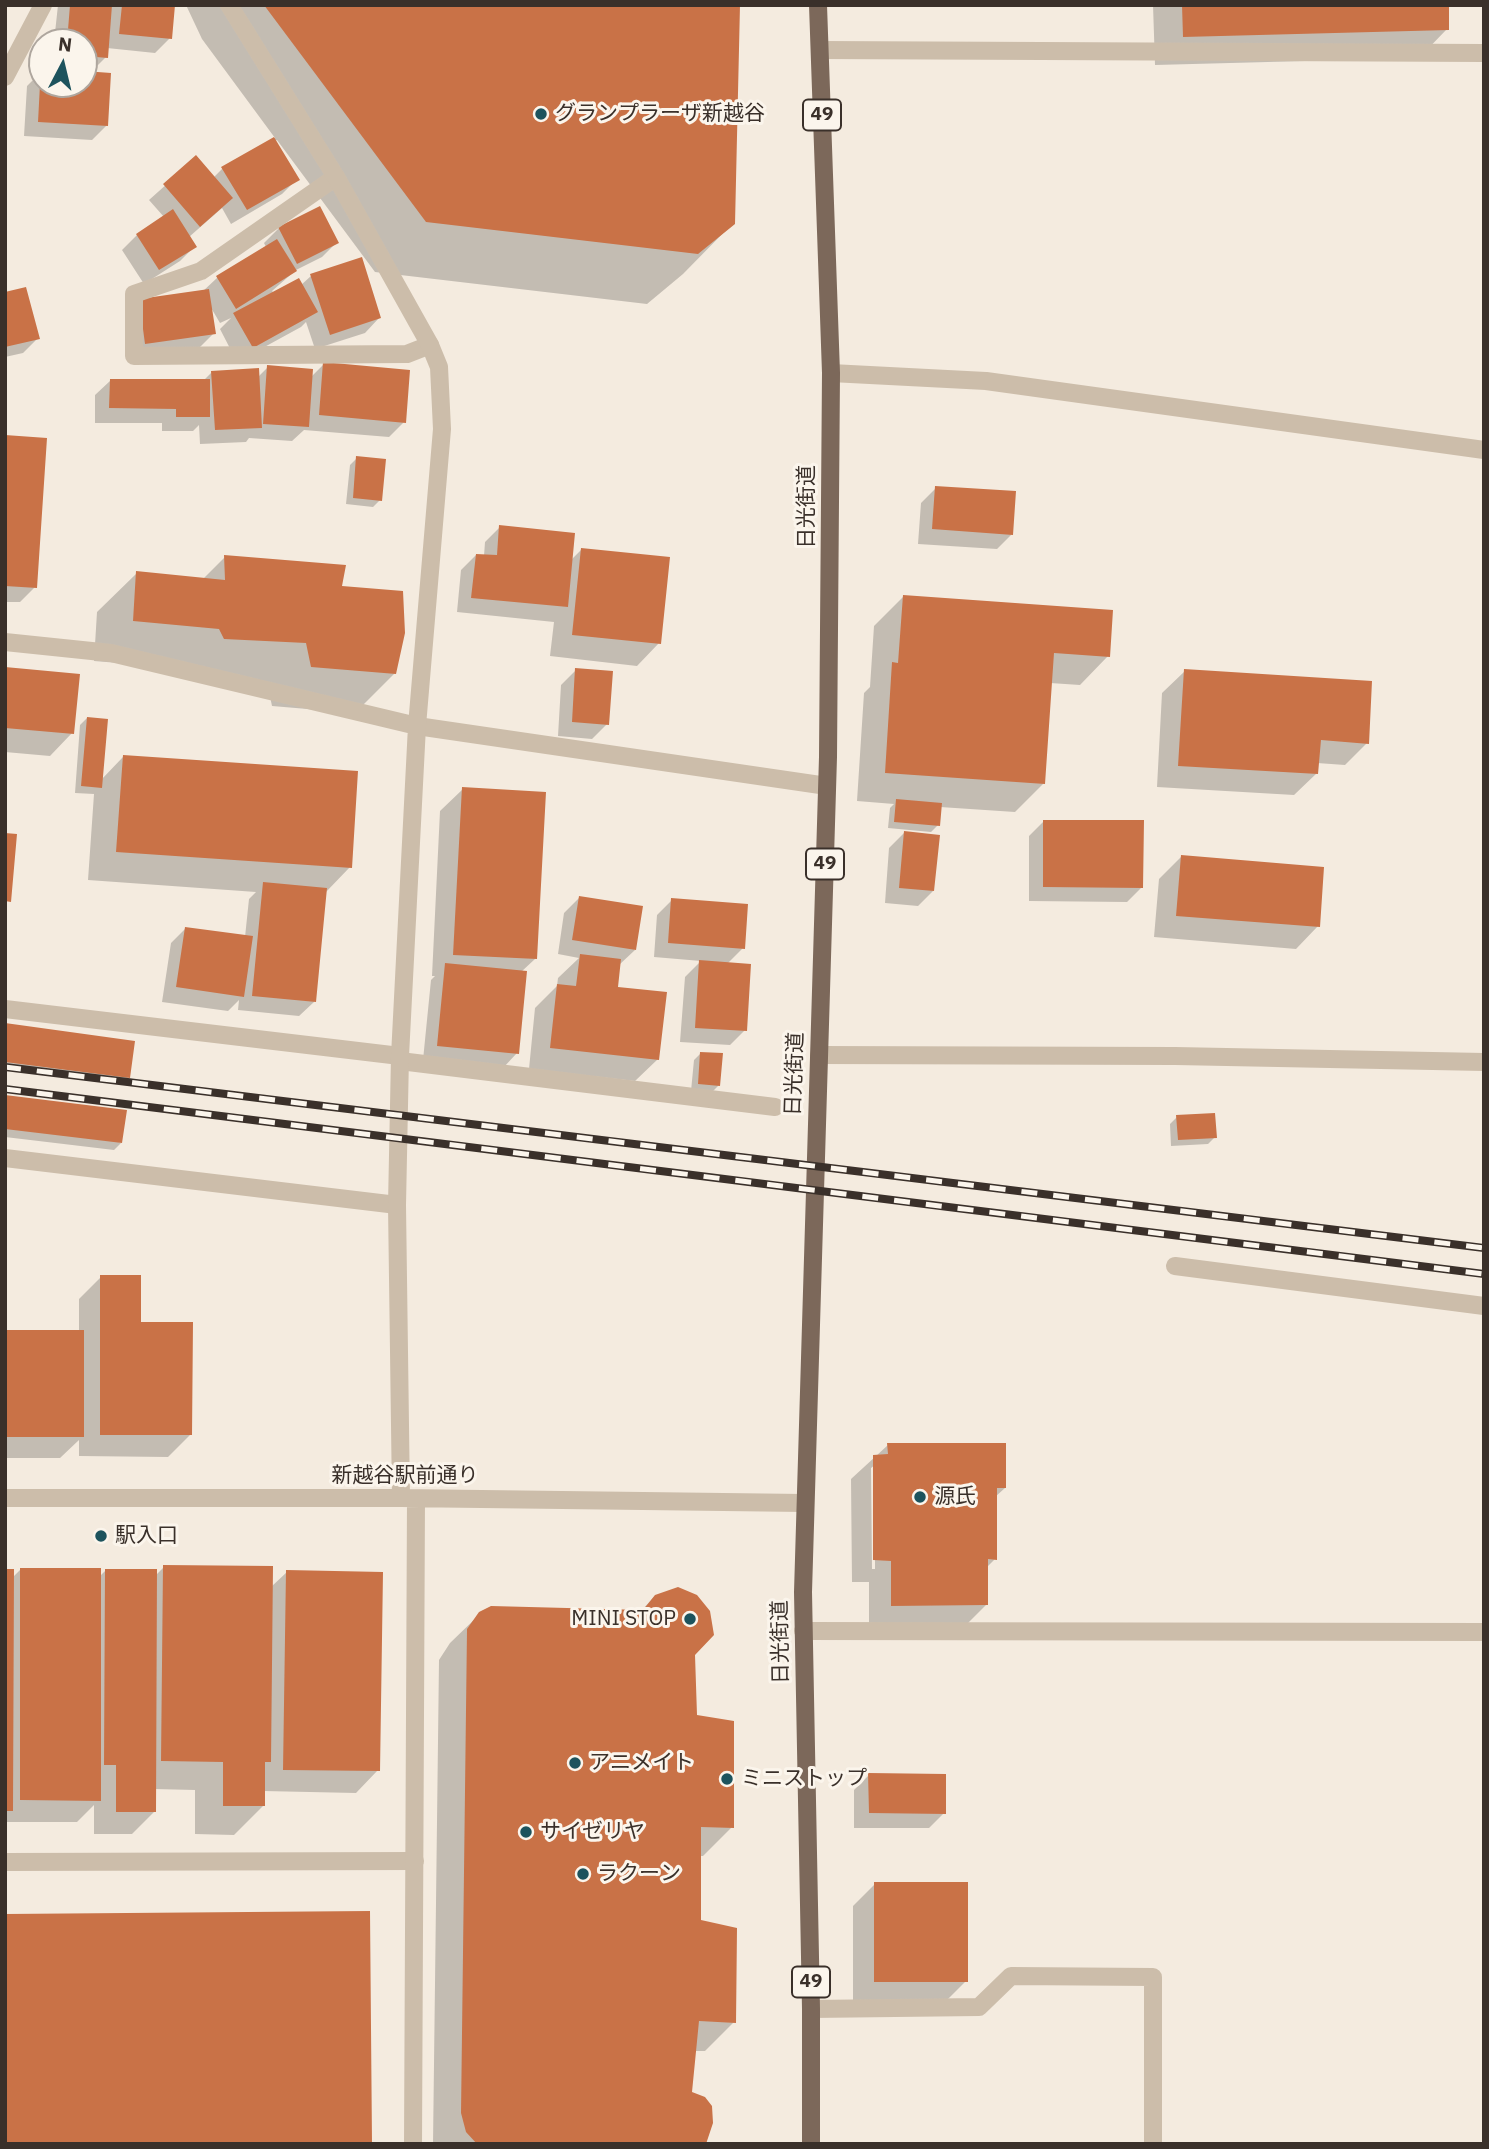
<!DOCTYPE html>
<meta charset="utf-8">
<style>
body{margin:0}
#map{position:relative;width:1489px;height:2149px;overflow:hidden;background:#f4ebdf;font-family:"IBM Plex Sans",sans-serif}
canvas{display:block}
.frame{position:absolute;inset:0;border:7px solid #3a302a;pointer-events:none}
.north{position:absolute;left:28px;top:28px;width:70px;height:70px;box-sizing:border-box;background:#fbf5ec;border:2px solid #aea69e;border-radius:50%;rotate:7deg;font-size:19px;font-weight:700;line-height:28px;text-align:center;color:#3a302a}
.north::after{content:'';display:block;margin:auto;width:24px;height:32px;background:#1d535d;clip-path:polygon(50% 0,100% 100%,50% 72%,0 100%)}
</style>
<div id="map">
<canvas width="1489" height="2149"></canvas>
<div class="frame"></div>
<div class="north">N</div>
</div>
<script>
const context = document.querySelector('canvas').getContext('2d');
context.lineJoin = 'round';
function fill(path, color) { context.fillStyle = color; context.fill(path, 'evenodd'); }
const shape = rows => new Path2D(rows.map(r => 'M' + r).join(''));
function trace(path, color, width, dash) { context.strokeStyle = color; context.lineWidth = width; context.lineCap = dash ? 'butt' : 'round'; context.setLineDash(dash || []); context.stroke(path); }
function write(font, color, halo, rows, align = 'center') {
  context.font = font + ' "IBM Plex Sans","Noto Sans JP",sans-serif'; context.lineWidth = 6; context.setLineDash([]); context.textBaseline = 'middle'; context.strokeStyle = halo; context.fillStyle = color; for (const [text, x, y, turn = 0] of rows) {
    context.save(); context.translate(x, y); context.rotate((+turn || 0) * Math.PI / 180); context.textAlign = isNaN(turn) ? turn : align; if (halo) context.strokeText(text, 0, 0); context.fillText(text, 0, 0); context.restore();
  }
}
fill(shape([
 [58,5,174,5,170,38,155,53,107,48,106,57,90,73,107,125,92,140,24,136,27,86,42,71,42,84,84,84,84,42,54,42],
 [186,5,738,5,733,223,683,274,647,304,375,272,277,140,275,141,297,179,282,194,231,224,222,208,189,237,195,246,180,261,144,284,122,250,137,235,164,217,149,200,196,158,213,178,222,169,275,138,202,39],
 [1153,5,1447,5,1447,29,1419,58,1155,65],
 [279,228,337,242,322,257,296,270,272,291,274,293,301,285,311,276,379,318,365,333,315,349,306,322,301,327,237,362,220,329,231,318,220,323,210,306,214,333,199,348,131,358,125,316,140,301,202,292,217,278,266,247,264,243],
 [5,294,38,338,23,353,5,357],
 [324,364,404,422,389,437,304,430,292,441,249,438,246,442,200,444,199,425,193,431,162,431,162,423,95,423,95,395,110,381,203,381,212,372,258,377,268,367,311,377],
 [5,437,35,587,20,602,5,602],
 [357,458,380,500,373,507,346,504,350,465],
 [936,488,1012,534,997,549,918,544,921,503],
 [500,527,571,560,581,550,659,643,637,666,550,656,554,622,457,612,461,570,476,555,484,556,485,542],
 [225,557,340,588,395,673,355,713,272,706,267,682,180,668,94,661,97,612,137,573,202,580],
 [903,597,1108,656,1080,685,1050,683,1044,783,1015,812,940,807,938,825,931,832,888,828,890,808,894,804,857,801,864,693,870,687,874,626],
 [5,669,72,733,50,756,5,752],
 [576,670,607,724,592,739,558,736,561,685],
 [1185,671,1367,743,1345,765,1317,763,1317,773,1294,795,1157,787,1162,693],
 [87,718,101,780,123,757,350,867,325,893,314,1002,299,1016,238,1010,239,1000,228,1011,162,1002,171,943,186,928,245,937,249,899,256,892,88,880,94,794,75,793,80,725],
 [463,789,535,959,521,972,517,1053,503,1068,423,1060,431,980,435,976,432,976,440,811],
 [1044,821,1141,888,1127,902,1029,901,1029,836],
 [904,833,933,891,918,906,885,903,889,848],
 [1181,857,1318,926,1296,949,1154,937,1159,879],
 [579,898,635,950,619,965,616,988,658,1059,635,1081,529,1069,535,1008,557,986,558,978,579,958,558,954,564,913],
 [672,900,743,948,727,964,745,1030,730,1045,680,1042,685,977,701,961,654,957,657,915],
 [5,1025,129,1078,122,1085,5,1070],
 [701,1053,719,1085,712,1092,691,1091,694,1060],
 [5,1097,121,1143,114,1150,5,1137],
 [1177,1117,1215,1137,1208,1144,1171,1146,1170,1124],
 [101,1277,139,1324,191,1434,168,1457,79,1456,79,1440,60,1458,5,1458,5,1332,79,1331,79,1299],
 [888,1445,1005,1488,995,1497,995,1559,986,1568,986,1605,964,1627,869,1627,869,1582,852,1582,851,1479],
 [875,1465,875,1569,872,1569,871,1468],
 [164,1567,271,1587,287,1572,378,1770,356,1793,263,1791,263,1806,234,1835,195,1834,195,1790,154,1789,154,1812,132,1834,94,1834,94,1805,77,1822,5,1822,5,1571,12,1578,21,1569,99,1577,106,1570,156,1575],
 [655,1596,693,1654,695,1716,732,1827,703,1856,699,1856,699,1922,734,2022,705,2051,694,2051,691,2093,704,2144,433,2144,439,1660,450,1643,480,1614,640,1612],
 [869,1775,944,1813,929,1828,854,1828,854,1790],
 [875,1884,966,1981,943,2004,853,2004,853,1906]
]), '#0003');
fill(shape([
 [70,5,112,5,108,58,84,56,84,42,67,42],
 [122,5,175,5,172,39,119,34],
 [264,5,740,5,735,224,698,254,426,222],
 [1182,5,1449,5,1449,30,1183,37],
 [84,71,111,73,108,126,38,122,40,84,84,84],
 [274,137,300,180,247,210,221,167],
 [196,155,233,198,200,227,163,184],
 [320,206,339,243,297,264,278,227],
 [173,209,197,247,159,270,136,234],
 [277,239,297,271,236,309,216,276],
 [362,257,381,318,330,335,310,274],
 [299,278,318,312,253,348,233,313],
 [26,287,40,339,5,347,5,292],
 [209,289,216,334,145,344,139,299],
 [323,362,410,370,406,423,319,415],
 [267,365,313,369,309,427,263,424],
 [259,368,262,428,215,430,211,371],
 [110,379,210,379,210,417,176,417,176,409,109,408],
 [5,435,47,438,37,588,5,586],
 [356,456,386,459,382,501,353,498],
 [935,486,1016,491,1013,535,932,529],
 [499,525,575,533,568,607,471,598,476,554,497,555],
 [581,548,670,557,661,644,572,635],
 [224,555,346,565,342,586,403,591,405,633,396,674,311,667,306,643,224,639,219,629,133,621,136,571,225,580],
 [903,595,1113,610,1110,657,1054,653,1045,784,885,773,892,662,898,663],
 [5,667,80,674,74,734,5,728],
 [575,668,613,671,609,725,572,722],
 [1184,669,1372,681,1369,744,1321,740,1318,774,1178,766],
 [87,717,108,719,102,788,81,786],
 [123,755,358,771,352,868,116,852],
 [462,787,546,792,537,959,453,955],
 [896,799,942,803,940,826,894,822],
 [1043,820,1144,820,1143,888,1043,887],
 [904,831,940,835,934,891,899,888],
 [5,833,17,834,11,902,5,901],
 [1181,855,1324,867,1320,927,1176,916],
 [263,882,327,888,316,1002,252,996],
 [579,896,643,906,636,950,572,940],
 [671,898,748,904,745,949,668,943],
 [185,927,253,936,244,997,176,987],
 [580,954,621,959,618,987,667,992,659,1060,550,1048,557,984,576,986],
 [699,960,751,964,747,1031,695,1028],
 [445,963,527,971,519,1054,437,1046],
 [5,1023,135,1041,130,1078,5,1062],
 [700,1052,723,1053,720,1086,698,1084],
 [5,1095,127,1110,122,1143,5,1129],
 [1215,1113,1217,1138,1178,1140,1176,1115],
 [100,1275,141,1275,141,1322,193,1322,192,1435,100,1435],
 [5,1330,84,1330,84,1437,5,1437],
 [887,1443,1006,1443,1006,1488,997,1488,997,1560,988,1559,988,1605,891,1606,891,1561,873,1560,873,1455,888,1454],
 [163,1565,273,1566,271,1762,265,1762,265,1806,223,1806,223,1762,161,1761],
 [20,1568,101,1568,101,1801,20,1800],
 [5,1569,14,1569,13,1811,5,1811],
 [105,1569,157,1569,156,1812,116,1812,116,1765,104,1765],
 [286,1570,383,1572,380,1771,283,1770],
 [678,1587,697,1595,710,1611,714,1635,695,1655,697,1715,734,1721,734,1828,701,1827,701,1920,737,1928,736,2023,699,2021,692,2092,705,2097,712,2106,713,2123,706,2144,477,2144,466,2132,461,2113,467,1629,479,1612,491,1606,643,1610,655,1595],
 [868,1773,946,1774,946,1814,869,1813],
 [874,1882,968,1882,968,1982,874,1982],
 [370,1911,372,2144,5,2144,5,1914]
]), '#c97247');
trace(shape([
 [336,177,201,271,134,294,134,356,407,354,430,345],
 [400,1061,775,1107],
 [811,2009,979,2007,1011,1976,1153,1977,1153,2144]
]), '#ccbdaa', 18);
trace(shape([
 [820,50,1484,53],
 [5,77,43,5],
 [417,726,827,786],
 [5,1009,400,1056],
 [819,1055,1175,1056,1484,1062],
 [5,1158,397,1205],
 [1175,1266,1484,1306],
 [803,1631,1484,1632],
 [5,1862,415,1861]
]), '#ccbdaa', 18);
trace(shape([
 [229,5,336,177,430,345,439,367,442,429,417,726,400,1056,397,1205,401,1498],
 [831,373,986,381,1484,450],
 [5,642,111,653,417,726],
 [5,1498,401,1498,804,1503],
 [413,2144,416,1499]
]), '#ccbdaa', 18);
trace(shape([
 [811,2144,811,2009,803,1592,828,757,831,373,818,5]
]), '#7c685a', 18);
const rail = shape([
 [5,1067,1484,1248],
 [5,1089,1484,1274]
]);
trace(rail, '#3a302a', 8);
trace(rail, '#fbf5ec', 5, [16]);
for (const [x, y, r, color] of [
 [541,114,7,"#1d535d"],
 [920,1497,7,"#1d535d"],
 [101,1536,7,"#1d535d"],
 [690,1619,7,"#1d535d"],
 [575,1763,7,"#1d535d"],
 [727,1779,7,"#1d535d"],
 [526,1832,7,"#1d535d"],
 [583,1874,7,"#1d535d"]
]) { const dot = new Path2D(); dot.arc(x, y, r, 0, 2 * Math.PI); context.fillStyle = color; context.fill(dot); trace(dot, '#fbf5ec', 2.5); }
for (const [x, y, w] of [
 [822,115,38],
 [825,864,38],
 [811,1982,38]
]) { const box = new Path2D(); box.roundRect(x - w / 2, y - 15.5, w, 31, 5); context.fillStyle = '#fbf5ec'; context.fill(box); trace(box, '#3a302a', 2); }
write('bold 19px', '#3a302a', null, [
 ["49",822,115],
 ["49",825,864],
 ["49",811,1982]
]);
write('21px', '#3a302a', '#fbf5ec', [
 ["グランプラーザ新越谷",555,114],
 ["源氏",934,1497],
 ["駅入口",115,1536],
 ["MINI STOP",676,1619,"right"],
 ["アニメイト",589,1763],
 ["ミニストップ",741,1779],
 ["サイゼリヤ",540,1832],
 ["ラクーン",597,1874]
], 'left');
write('21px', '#3a302a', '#fbf5ec', [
 ["日光街道",807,507,-90],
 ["日光街道",795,1074,-88],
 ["新越谷駅前通り",405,1476],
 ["日光街道",781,1642,-91]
]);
</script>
